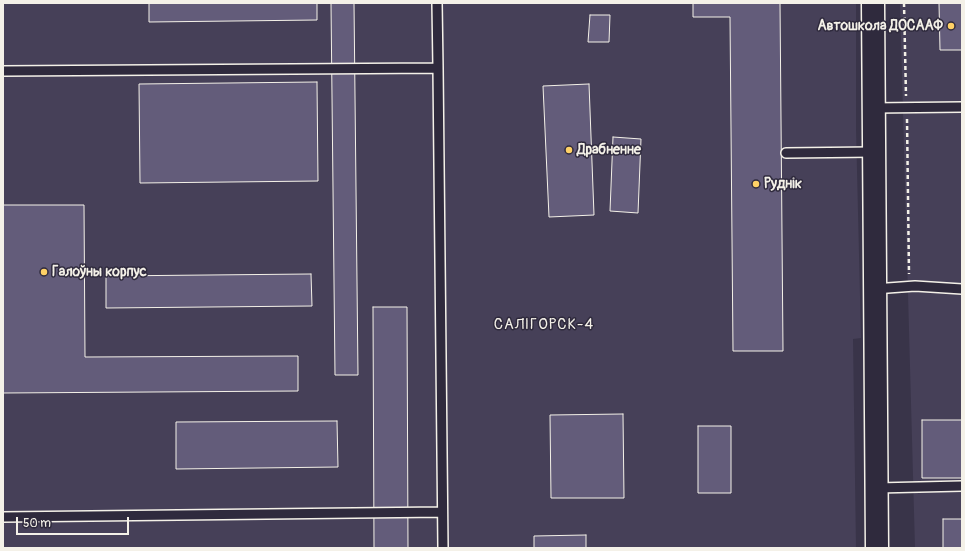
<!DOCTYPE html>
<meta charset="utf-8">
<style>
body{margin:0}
#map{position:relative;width:965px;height:551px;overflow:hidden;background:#393449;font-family:Pangolin,sans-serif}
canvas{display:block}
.frame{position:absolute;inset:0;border:4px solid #f4f1e8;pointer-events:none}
.scale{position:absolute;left:16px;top:517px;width:113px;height:18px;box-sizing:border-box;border:2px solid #f4f1e8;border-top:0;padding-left:5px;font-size:12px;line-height:14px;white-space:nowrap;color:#f4f1e8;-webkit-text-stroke:3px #2f2a3d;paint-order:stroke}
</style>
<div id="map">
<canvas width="965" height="551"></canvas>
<div class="frame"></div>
<div class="scale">50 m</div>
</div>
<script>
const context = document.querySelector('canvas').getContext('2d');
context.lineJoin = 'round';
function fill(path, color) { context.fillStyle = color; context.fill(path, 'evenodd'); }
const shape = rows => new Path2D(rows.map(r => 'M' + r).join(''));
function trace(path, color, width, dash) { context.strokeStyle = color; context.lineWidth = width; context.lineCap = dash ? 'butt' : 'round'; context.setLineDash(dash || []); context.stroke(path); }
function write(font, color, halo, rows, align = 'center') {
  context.font = font + ' Pangolin,sans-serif'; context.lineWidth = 3; context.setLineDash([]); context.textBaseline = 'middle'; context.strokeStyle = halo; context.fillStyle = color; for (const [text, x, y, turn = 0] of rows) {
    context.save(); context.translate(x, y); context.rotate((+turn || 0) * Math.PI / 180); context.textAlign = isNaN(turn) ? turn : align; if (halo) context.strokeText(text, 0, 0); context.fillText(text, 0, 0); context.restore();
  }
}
fill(shape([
 [3,3,856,3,856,128,861,338,853,339,856,548,3,548],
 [900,3,962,3,962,548,915,548]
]), '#464058');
const building = shape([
 [149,3,317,3,317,20,149,22,149,3],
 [331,3,354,3,358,375,335,375,331,3],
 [693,3,780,3,783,351,733,351,730,17,693,17,693,3],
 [939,3,962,3,962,50,940,50,939,3],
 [590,15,610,15,609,42,588,42,590,15],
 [317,82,318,181,140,183,139,84,317,82],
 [589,84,594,215,549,217,543,86,589,84],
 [613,137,641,139,638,213,610,211,613,137],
 [3,205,84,205,85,357,298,356,298,391,3,393,3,205],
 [311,274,312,306,106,308,106,276,311,274],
 [373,307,407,307,408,548,374,548,373,307],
 [623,414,624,498,551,498,550,415,623,414],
 [922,420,962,420,962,478,922,478,922,420],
 [337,421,338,467,176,469,176,422,337,421],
 [698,426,731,426,731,493,698,493,698,426],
 [943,519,962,519,962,548,943,548,943,519],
 [586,535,586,548,534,548,534,536,586,535]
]);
fill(building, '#635c7a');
trace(building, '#f4f1e8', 1);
const service = shape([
 [437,3,438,68],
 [3,71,438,68,443,548],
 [873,108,962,107],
 [786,153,873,152],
 [874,289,915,286,962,289],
 [877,488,962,486],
 [3,517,442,512]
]);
const tertiary = shape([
 [873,3,877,548]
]);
trace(service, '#f4f1e8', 12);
trace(tertiary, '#f4f1e8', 25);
trace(shape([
 [904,3,906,96],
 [907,119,909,274]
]), '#f4f1e8', 2.5, [4, 3]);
trace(service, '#2f2a3d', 9);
trace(tertiary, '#2f2a3d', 22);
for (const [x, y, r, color] of [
 [951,26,4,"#ffd166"],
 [569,150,4,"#ffd166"],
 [756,184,4,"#ffd166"],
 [44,272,4,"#ffd166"]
]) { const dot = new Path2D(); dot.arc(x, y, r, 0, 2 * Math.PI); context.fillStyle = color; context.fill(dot); trace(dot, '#2f2a3d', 1.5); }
write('bold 14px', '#f4f1e8', '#2f2a3d', [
 ["Автошкола ДОСААФ",943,26,"right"],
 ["Драбненне",577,150],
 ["Руднік",764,184],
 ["Галоўны корпус",52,272]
], 'left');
context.letterSpacing = '1px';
write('15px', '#f4f1e8', '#2f2a3d', [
 ["САЛІГОРСК-4",544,325]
]);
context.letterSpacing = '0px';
</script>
